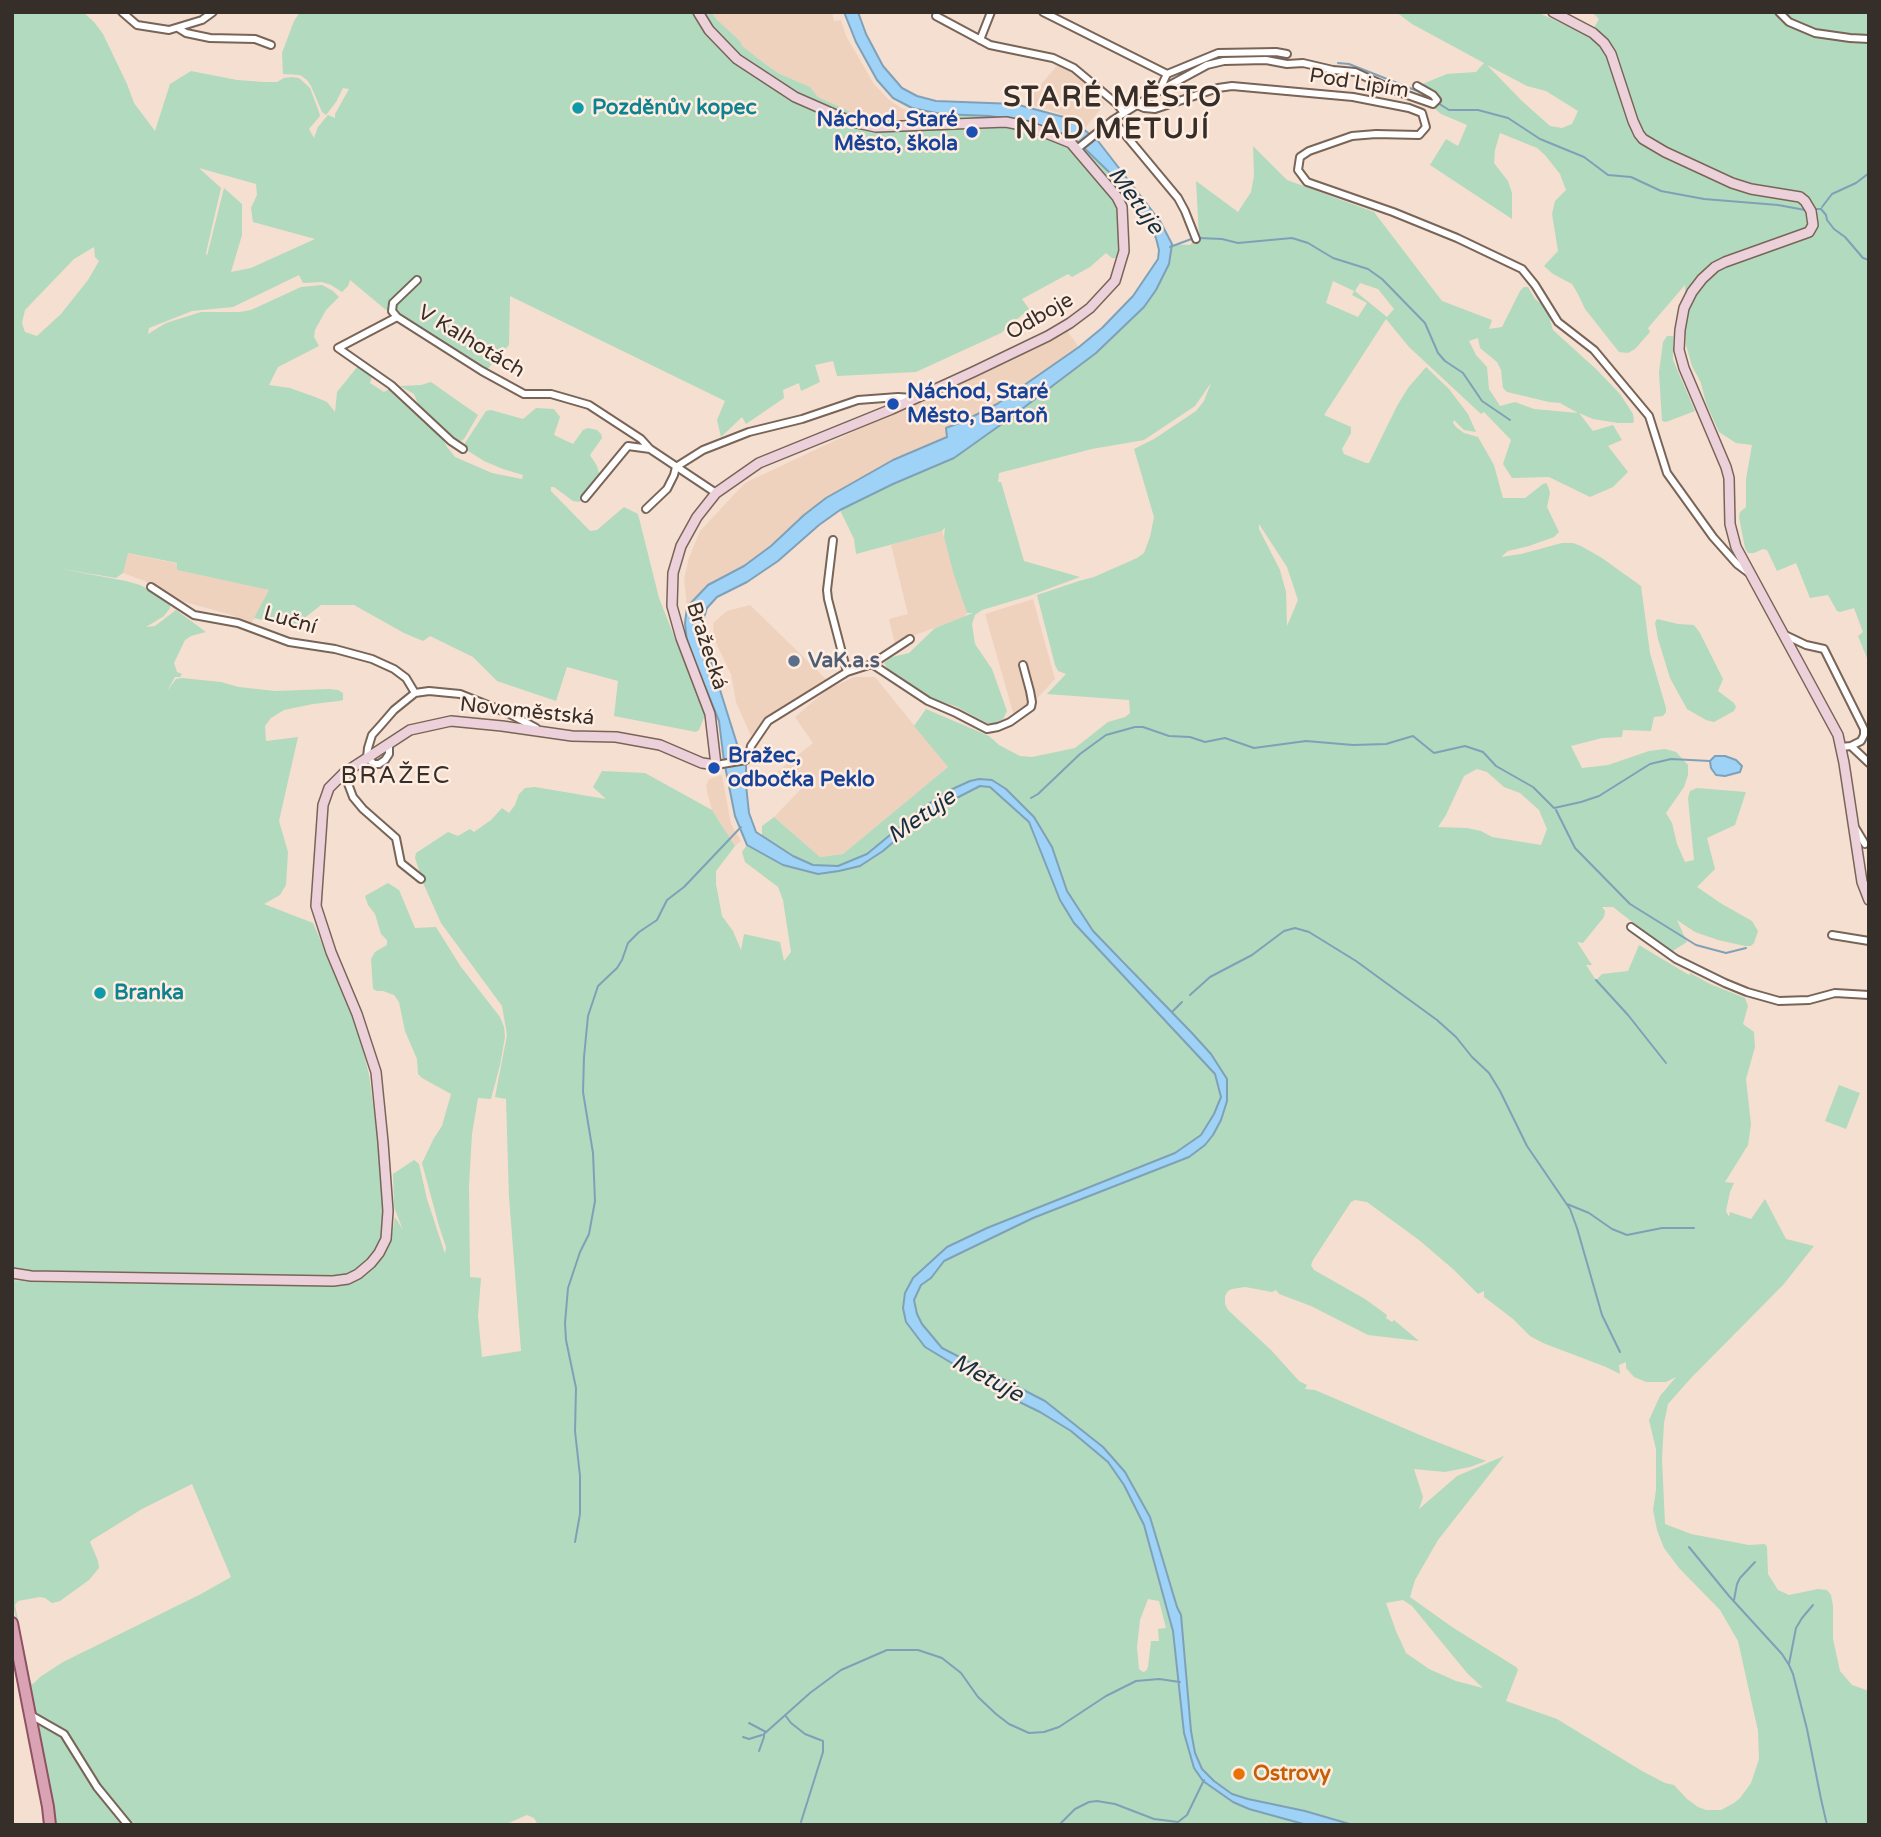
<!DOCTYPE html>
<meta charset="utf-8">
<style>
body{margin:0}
#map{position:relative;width:1881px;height:1837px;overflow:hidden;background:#f5dfd0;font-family:"Varela Round",sans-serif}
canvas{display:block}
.frame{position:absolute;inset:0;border:14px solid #362e28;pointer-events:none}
</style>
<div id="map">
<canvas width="1881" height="1837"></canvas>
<div class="frame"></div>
</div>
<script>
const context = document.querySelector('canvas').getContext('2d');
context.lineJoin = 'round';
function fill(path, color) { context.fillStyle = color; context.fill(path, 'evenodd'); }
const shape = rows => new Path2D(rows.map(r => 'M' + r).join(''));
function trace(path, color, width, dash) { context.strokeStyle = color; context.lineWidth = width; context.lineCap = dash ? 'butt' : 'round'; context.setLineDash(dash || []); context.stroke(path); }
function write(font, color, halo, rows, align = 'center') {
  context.font = font + ' "Varela Round",sans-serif'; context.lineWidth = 5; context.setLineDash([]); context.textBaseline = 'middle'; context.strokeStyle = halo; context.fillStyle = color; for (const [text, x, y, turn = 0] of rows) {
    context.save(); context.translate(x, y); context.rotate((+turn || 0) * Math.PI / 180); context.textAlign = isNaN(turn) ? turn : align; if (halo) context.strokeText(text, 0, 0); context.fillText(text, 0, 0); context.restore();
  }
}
fill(shape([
 [711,12,832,12,834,21,841,20,846,36,874,84,888,99,901,108,912,112,909,121,902,124,851,112,818,97,810,87,778,73,741,46,740,41,715,19],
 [1062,60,1099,93,1098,96,1105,104,1084,129,1059,113,1028,104,1029,98],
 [1067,331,1079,347,997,404,964,421,946,428,948,436,893,460,826,498,804,515,771,546,744,566,708,585,687,607,684,579,689,558,700,531,745,483],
 [942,531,967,613,964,617,915,635,908,647,897,652,889,619,908,614,891,545],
 [127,553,178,564,177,570,270,590,250,626,232,615,181,601,165,595,145,581,123,573],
 [1033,599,1055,679,1031,705,1014,716,985,614],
 [750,605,828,681,777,712,751,736,736,702,731,674,714,639,713,623,727,611],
 [854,677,875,677,948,767,843,854,820,857,774,817,801,789,777,772,813,743,795,717,828,689],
 [722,775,731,824,741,841,735,846,712,810,708,795,706,786,709,779]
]), '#eed2be');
fill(shape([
 [12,12,83,12,94,22,103,34,127,84,134,103,155,131,170,84,191,71,237,80,264,82,277,82,284,78,292,77,299,78,310,88,319,112,320,116,309,129,314,138,318,127,328,115,335,118,335,114,349,89,343,88,336,102,326,115,322,112,311,86,307,80,300,75,283,74,282,53,294,21,300,12,711,12,716,19,740,41,742,46,764,63,778,73,810,87,818,97,851,112,902,124,909,121,912,108,941,114,989,116,1023,121,1050,128,1078,142,1110,173,1125,192,1123,231,1118,258,1112,258,1106,253,1090,267,1072,277,1068,274,1022,299,1029,309,1001,333,916,372,837,376,833,361,815,365,820,382,801,391,799,383,783,390,784,398,746,424,742,417,721,437,717,420,725,401,510,296,509,345,485,372,394,311,386,310,350,280,348,286,342,292,331,285,322,282,303,283,299,275,233,307,192,311,149,328,148,334,166,323,201,312,240,312,251,310,301,287,322,285,333,291,339,297,326,310,315,330,314,337,319,346,278,367,269,385,290,388,315,397,327,402,335,412,337,392,358,366,372,376,370,383,384,392,389,389,411,407,443,439,447,447,455,457,492,473,522,479,523,475,503,469,484,461,465,449,465,443,486,411,491,410,523,419,536,408,554,409,560,417,554,435,573,444,583,430,588,428,597,430,601,434,602,438,590,455,597,466,600,477,579,502,573,501,554,487,551,487,551,491,590,531,597,530,624,507,638,514,659,598,705,715,699,730,696,732,614,716,618,681,567,667,556,701,497,681,473,657,430,636,423,641,404,633,354,605,321,605,293,627,254,618,269,590,177,570,177,563,128,553,123,573,116,578,56,568,126,581,140,585,159,595,170,605,170,608,164,616,146,627,155,626,176,610,206,632,191,636,185,640,174,663,177,672,182,674,180,677,175,677,167,691,176,679,182,678,221,682,239,687,275,691,329,689,338,690,343,693,343,700,339,701,313,704,284,710,271,718,265,726,266,741,298,737,279,821,288,852,286,885,280,895,264,904,313,923,357,1024,369,1075,378,1142,383,1211,381,1238,375,1250,367,1260,355,1270,346,1274,333,1276,33,1272,12,1269],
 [199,168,256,184,257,195,251,208,253,222,315,239,251,268,231,272,242,235,242,204,224,188,207,256,206,253,221,188],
 [94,247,95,257,99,261,88,280,61,314,37,336,25,332,22,323,25,310,74,259],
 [1396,12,1537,12,1589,36,1599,19,1592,12,1869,12,1869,663,1858,636,1863,632,1854,608,1840,612,1837,611,1828,595,1810,598,1796,563,1777,571,1767,550,1763,549,1754,553,1748,553,1745,548,1739,517,1740,512,1746,507,1746,479,1752,445,1736,443,1719,432,1706,403,1701,383,1692,366,1686,345,1685,285,1648,328,1650,332,1635,349,1628,353,1619,352,1585,309,1578,294,1572,284,1553,274,1544,266,1558,251,1552,214,1555,201,1566,190,1560,174,1545,155,1537,148,1500,133,1495,150,1494,163,1508,181,1512,193,1512,219,1430,165,1446,139,1458,146,1467,125,1441,114,1425,100,1420,98,1415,87,1447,74,1476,72,1484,63,1412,24],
 [1487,65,1527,86,1546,91,1578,111,1572,124,1562,128,1550,126,1522,101],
 [1253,146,1287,180,1374,212,1442,301,1492,320,1489,329,1502,327,1520,291,1524,287,1528,287,1535,299,1543,305,1548,313,1553,330,1596,369,1620,394,1633,414,1634,422,1632,423,1618,423,1593,419,1579,413,1593,431,1613,425,1622,440,1608,446,1628,472,1613,487,1590,497,1549,477,1512,478,1503,464,1511,440,1484,412,1481,414,1409,347,1386,319,1324,415,1351,427,1351,433,1342,449,1344,454,1366,463,1369,463,1397,406,1408,388,1426,367,1449,389,1468,414,1476,432,1464,430,1454,420,1453,423,1456,427,1464,433,1478,437,1494,465,1503,498,1525,498,1543,484,1546,483,1548,486,1550,493,1547,507,1559,532,1554,537,1529,546,1508,551,1501,557,1521,554,1562,543,1573,543,1581,546,1602,558,1641,586,1650,653,1666,708,1666,712,1663,716,1654,717,1651,731,1623,730,1622,737,1602,738,1571,746,1582,768,1608,765,1649,751,1665,749,1676,752,1688,765,1688,775,1684,787,1666,813,1672,823,1677,844,1685,862,1694,860,1688,798,1690,791,1697,788,1746,792,1735,825,1707,838,1715,869,1697,887,1722,904,1752,921,1758,931,1754,943,1751,946,1745,946,1718,940,1695,932,1677,920,1687,942,1671,952,1613,907,1602,907,1605,911,1604,917,1583,943,1577,942,1592,965,1586,965,1596,980,1602,974,1628,971,1639,945,1689,975,1690,973,1710,984,1745,998,1748,1006,1743,1024,1754,1032,1755,1047,1746,1079,1751,1124,1748,1145,1725,1182,1734,1183,1730,1192,1726,1211,1729,1217,1730,1212,1751,1219,1765,1199,1786,1239,1814,1246,1783,1285,1691,1378,1668,1404,1664,1423,1662,1458,1665,1524,1691,1534,1749,1545,1765,1544,1767,1547,1768,1574,1778,1590,1789,1595,1818,1589,1827,1590,1831,1595,1833,1606,1833,1639,1840,1671,1852,1685,1869,1691,1869,1825,1353,1825,1305,1811,1248,1799,1232,1794,1214,1781,1202,1769,1195,1753,1191,1731,1181,1615,1177,1607,1150,1517,1125,1472,1103,1447,942,1348,922,1324,917,1314,914,1300,921,1285,931,1278,944,1261,1033,1218,1189,1157,1205,1145,1213,1135,1221,1120,1227,1101,1217,1064,1211,1054,1123,960,1093,931,1067,891,1052,847,1034,817,979,779,970,781,946,792,924,807,867,854,838,866,814,865,793,856,762,836,762,826,774,817,820,857,843,854,948,767,914,726,926,709,989,736,999,745,1020,756,1032,757,1075,748,1108,722,1125,717,1130,713,1129,700,1047,694,1066,674,1058,671,1055,665,1037,595,1079,581,1094,577,1137,558,1144,553,1150,537,1154,517,1134,449,1154,439,1196,411,1204,401,1211,383,1195,406,1144,440,1092,449,999,473,998,482,1001,482,1024,561,1080,577,1029,596,982,610,975,615,972,624,975,644,992,669,1007,711,1003,719,996,723,987,723,955,706,923,696,890,672,884,663,892,657,909,653,935,628,973,613,967,613,954,575,944,537,945,527,942,531,856,554,854,539,840,510,889,486,954,458,1096,353,1143,307,1156,290,1169,264,1172,244,1190,245,1199,236,1196,181,1238,212,1251,192,1254,176],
 [1333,281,1354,291,1352,295,1367,303,1358,317,1326,303],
 [1360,283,1378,289,1394,309,1387,317,1355,291],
 [1478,338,1480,348,1497,362,1501,370,1503,388,1507,392,1549,402,1560,403,1578,413,1534,409,1515,402,1500,406,1489,389,1487,367,1476,355,1469,341],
 [1259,524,1287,567,1298,600,1287,626,1286,592,1280,570,1259,529],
 [1477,769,1487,772,1504,787,1520,793,1539,810,1547,829,1541,845,1492,837,1481,831,1467,828,1438,827,1446,815,1464,776],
 [1355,1200,1367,1202,1419,1240,1453,1269,1478,1294,1484,1291,1484,1297,1487,1299,1513,1319,1530,1336,1543,1343,1606,1367,1620,1374,1619,1365,1626,1362,1626,1368,1634,1377,1646,1382,1666,1382,1676,1377,1660,1396,1649,1420,1656,1449,1656,1490,1653,1510,1657,1530,1664,1548,1679,1568,1720,1610,1738,1641,1758,1731,1759,1759,1751,1783,1740,1798,1734,1803,1721,1810,1706,1810,1698,1807,1687,1799,1674,1785,1665,1783,1642,1771,1557,1719,1506,1701,1518,1670,1516,1667,1452,1627,1410,1597,1415,1580,1438,1540,1504,1456,1457,1476,1419,1509,1423,1497,1414,1469,1445,1472,1470,1467,1486,1461,1427,1438,1315,1390,1305,1389,1307,1385,1299,1381,1271,1350,1228,1310,1225,1304,1225,1296,1228,1291,1232,1289,1245,1287,1272,1292,1276,1290,1279,1294,1311,1306,1368,1335,1419,1341,1394,1320,1392,1322,1386,1318,1387,1315,1365,1299,1314,1270,1311,1265,1313,1260,1351,1202],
 [1403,1600,1412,1606,1467,1673,1483,1688,1456,1681,1429,1669,1406,1653,1396,1631,1386,1603],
 [1667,336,1673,336,1673,360,1695,411,1666,422,1662,421,1659,372,1663,342],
 [431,382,478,415,464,439,461,441,451,439,447,435,432,417,418,404,414,394,400,386,421,385],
 [1657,619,1678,624,1694,625,1700,633,1723,679,1718,691,1734,703,1736,707,1734,711,1714,722,1706,720,1687,709,1670,678,1658,639,1655,623],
 [602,771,645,773,712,810,735,846,716,871,716,884,722,916,733,931,741,950,744,934,780,942,784,961,791,952,783,900,778,887,745,862,742,852,747,845,783,865,818,874,883,851,912,826,941,806,981,786,990,787,1029,822,1061,902,1215,1074,1221,1097,1214,1114,1201,1135,1175,1153,987,1228,947,1247,913,1278,905,1293,903,1308,906,1322,925,1347,1005,1395,1040,1412,1071,1431,1108,1462,1124,1485,1144,1525,1173,1631,1184,1733,1194,1768,1233,1802,1307,1825,538,1825,534,1818,527,1815,504,1825,55,1825,53,1806,12,1599,12,1280,32,1282,333,1286,349,1284,361,1278,375,1267,384,1255,391,1240,395,1217,403,1230,394,1207,393,1174,414,1160,419,1164,427,1199,445,1254,446,1247,439,1226,422,1163,434,1138,442,1126,451,1094,422,1078,418,1074,417,1059,405,1031,399,1002,394,995,383,991,377,991,373,989,371,959,375,952,387,945,387,940,381,934,375,914,368,905,365,896,388,883,399,890,415,928,436,927,461,967,500,1017,504,1027,505,1037,500,1065,491,1099,478,1098,472,1134,469,1185,470,1277,481,1278,478,1316,482,1357,521,1351,509,1197,506,1099,495,1097,507,1035,502,1006,441,923,424,885,415,858,416,853,448,832,458,836,470,829,474,832,491,820,502,808,509,813,515,805,519,794,525,788,535,787,606,799,593,787],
 [192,1484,231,1577,201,1594,63,1662,40,1677,33,1684,31,1683,15,1605,18,1601,40,1597,45,1598,52,1603,60,1601,89,1580,99,1568,98,1561,90,1542,92,1540,142,1509],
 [1148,1599,1159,1601,1166,1628,1158,1629,1159,1641,1151,1641,1148,1667,1146,1671,1143,1672,1139,1669,1137,1647,1140,1620],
 [1839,1085,1860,1093,1846,1129,1825,1121]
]), '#b2dabe');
const water = shape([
 [844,12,858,12,866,34,883,66,902,88,917,96,936,101,1015,104,1071,119,1098,141,1160,221,1172,244,1169,264,1156,290,1144,307,1096,353,1006,421,954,458,893,484,840,510,819,525,778,561,747,582,717,597,707,608,702,624,704,639,737,744,746,760,746,785,749,813,756,832,793,856,813,865,838,866,867,854,924,807,946,792,970,781,979,779,992,780,1006,789,1034,817,1052,847,1067,891,1093,931,1191,1032,1211,1054,1227,1079,1227,1101,1221,1120,1213,1135,1205,1145,1189,1157,1033,1218,944,1261,931,1278,921,1285,914,1300,917,1314,922,1324,942,1348,1045,1401,1103,1447,1125,1472,1150,1517,1177,1607,1181,1615,1191,1731,1195,1753,1202,1769,1214,1781,1232,1794,1248,1799,1305,1811,1353,1825,1307,1825,1249,1809,1233,1802,1203,1781,1194,1768,1184,1733,1173,1631,1165,1602,1144,1525,1124,1485,1108,1462,1071,1431,1040,1412,1005,1395,925,1347,906,1322,903,1308,905,1293,913,1278,947,1247,987,1228,1175,1153,1201,1135,1214,1114,1221,1097,1215,1074,1074,923,1060,900,1029,822,990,787,980,786,941,806,912,826,883,851,860,866,839,871,818,874,783,865,747,845,735,816,724,761,719,721,687,643,685,623,687,607,708,585,744,566,771,546,804,515,826,498,893,460,947,437,946,428,964,421,997,404,1079,347,1102,328,1133,296,1158,259,1159,250,1156,238,1139,209,1110,173,1078,142,1050,128,1023,121,989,116,941,114,912,108,893,98,877,80,856,42,844,12],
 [1715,756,1725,756,1736,760,1742,766,1740,772,1725,776,1716,775,1711,768,1710,761,1715,756]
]);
fill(water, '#9ed2f6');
trace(water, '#7fa1b8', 2);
trace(shape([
 [1338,63,1349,64,1420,92,1434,101],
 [1438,103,1449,110,1478,110,1508,118,1540,139,1584,157,1608,175,1631,177,1661,191,1704,199,1778,205,1805,210],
 [1822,207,1832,194,1856,183,1869,173],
 [1814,209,1821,209,1826,215,1827,220,1834,229,1845,237,1863,258,1869,260],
 [1199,238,1222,239,1238,243,1292,238,1308,243,1333,258,1368,269,1382,279,1425,323,1438,353,1445,361,1463,373,1482,401,1510,420],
 [1170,247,1194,238],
 [1031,798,1038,794,1080,754,1106,735,1135,727,1143,727,1169,736,1190,737,1205,742,1225,738,1254,748,1306,741,1353,745,1386,744,1413,736,1434,753,1465,746,1483,752,1496,766,1533,787,1554,808,1581,802,1599,796,1650,764,1671,759,1710,761],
 [1556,810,1575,848,1630,904,1696,945,1726,953,1746,948],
 [1596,980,1628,1015,1666,1063],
 [1190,995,1210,977,1252,955,1284,931,1295,928,1309,932,1356,961,1437,1020,1456,1037,1472,1057,1489,1073,1500,1091,1527,1146,1570,1209,1577,1228,1602,1315,1620,1352],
 [1173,1011,1182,1002],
 [1567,1204,1589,1213,1612,1229,1627,1235,1662,1228,1694,1228],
 [575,1542,580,1514,580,1476,575,1431,576,1388,566,1340,565,1323,568,1288,580,1252,589,1234,595,1201,593,1153,583,1092,584,1057,588,1016,598,986,617,968,622,960,628,943,639,932,657,920,667,900,684,887,741,827],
 [1689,1547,1729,1596,1782,1654,1789,1665,1793,1674,1807,1729,1821,1799,1827,1825],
 [1734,1600,1737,1584,1740,1578,1755,1562],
 [1789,1664,1796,1628,1802,1618,1813,1605],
 [785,1715,791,1723,805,1734,823,1741,823,1752,801,1822],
 [749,1723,766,1732],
 [743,1737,749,1739,762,1735],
 [759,1751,764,1737,764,1734,810,1693,841,1670,887,1650,918,1650,942,1658,961,1673,978,1697,996,1714,1009,1724,1029,1733,1044,1732,1059,1727,1106,1696,1136,1681,1159,1679,1180,1682],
 [1059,1825,1075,1809,1089,1802,1097,1801,1115,1804,1154,1819,1178,1822,1187,1815,1204,1780]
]), '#7fa1b8', 2);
const street = shape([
 [122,12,137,25,169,30,202,20,213,12],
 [1043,12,1167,74,1160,89],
 [1779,12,1789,22,1815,33,1850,38,1869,39],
 [936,16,990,45,1053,58,1074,68,1117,104,1124,113],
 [178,28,186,33,210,38,255,39,271,45],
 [980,40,991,12],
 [1167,74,1218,53,1276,52,1287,54],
 [1137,105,1144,108,1155,109,1218,88,1232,86,1353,97,1409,108,1422,113,1426,127,1419,135,1376,134,1352,136,1309,151,1300,157,1298,170,1307,182,1393,212,1457,238,1522,269,1535,285,1558,322,1594,350,1649,416,1667,473,1713,537,1737,564,1749,573],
 [1113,120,1178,198,1185,211,1196,239],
 [1077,149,1113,120,1159,91,1207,65,1224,61,1266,60,1287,64,1303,63,1333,70,1355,72,1396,91,1433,104,1437,100,1433,95,1417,86],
 [417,280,393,303,392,311,397,317,482,371,524,394,551,394,589,405,641,439,650,449,716,493],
 [397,317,338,348,391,385,451,441,463,449],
 [585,498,628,446,650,449],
 [646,509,667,489,674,475,676,467,703,450,749,432,802,419,858,400,898,397,913,398],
 [833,540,827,590,828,599,847,672],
 [151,587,194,615,238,623,289,642,335,649,372,659,394,669,406,678,415,693],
 [1785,635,1806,645,1824,649,1864,729,1864,735,1861,741,1851,746,1841,747],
 [872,664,910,639],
 [389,744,389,754,385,760,379,764,374,764,367,757,368,748,372,735,381,725,394,710,415,693,429,691,460,694,510,714,536,728],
 [1851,746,1869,763],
 [716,765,746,760,749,755,751,746,768,721,847,672,872,664,928,701,956,713,987,729,998,727,1010,722,1031,707,1032,702,1030,691,1023,665],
 [344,773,353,797,363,809,396,838,401,863,421,879],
 [1856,829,1865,844],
 [1631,927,1676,959,1725,983,1747,992,1779,1001,1809,1000,1835,993,1869,995],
 [1832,935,1869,941],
 [29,1714,64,1734,97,1787,128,1825]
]);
const secondary = shape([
 [1553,12,1593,33,1604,43,1611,54,1633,121,1639,134,1643,139,1665,152,1732,183,1751,189,1800,197,1805,201,1811,211,1813,225,1809,232,1725,262,1715,267,1702,279,1692,292,1684,308,1680,330,1679,350,1684,368,1726,467,1729,478,1730,524,1736,547,1838,735,1844,763,1862,882,1869,900],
 [12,1273,31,1276,333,1281,348,1279,358,1274,371,1263,379,1253,386,1239,388,1211,383,1142,376,1072,357,1014,331,952,316,906,323,805,329,788,344,773,410,730,451,721,502,726,572,736,616,737,660,745,702,763,716,765,710,714,681,638,672,606,673,573,681,546,697,517,716,493,759,463,892,409,973,372,1048,336,1070,323,1090,308,1115,281,1124,251,1122,207,1117,197,1071,143,1031,127,1006,122,876,127,852,122,795,97,737,59,709,30,698,12]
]);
const primary = shape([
 [12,1623,48,1807,50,1825]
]);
trace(street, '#786558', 10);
trace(secondary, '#786558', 12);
trace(primary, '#8f5262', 14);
trace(street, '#fff', 6);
trace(secondary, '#ecd1da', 9);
trace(primary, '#d9a3b4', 10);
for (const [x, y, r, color] of [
 [578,108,7,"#0f9aa8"],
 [972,132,7,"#1a4fb4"],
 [893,404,7,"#1a4fb4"],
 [794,661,7,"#5c6f8a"],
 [714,768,7,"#1a4fb4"],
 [100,993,7,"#0f9aa8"],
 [1239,1774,7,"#e8710a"]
]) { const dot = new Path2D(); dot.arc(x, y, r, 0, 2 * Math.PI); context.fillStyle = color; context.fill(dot); trace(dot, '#ffede1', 2.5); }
write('21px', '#362e28', '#ffede1', [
 ["Pod Lipím",1359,84,9],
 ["Odboje",1040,317,-30],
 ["V Kalhotách",471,342,31],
 ["Luční",290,621,16],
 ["Bražecká",706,646,72],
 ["Novoměstská",527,712,6]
]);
write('bold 21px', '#0d838f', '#ffede1', [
 ["Pozděnův kopec",592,108],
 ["Branka",114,993]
], 'left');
write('bold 21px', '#164399', '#ffede1', [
 ["Náchod, Staré",958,120,"right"],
 ["Město, škola",958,144,"right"],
 ["Náchod, Staré",907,392],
 ["Město, Bartoň",907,416],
 ["Bražec,",728,756],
 ["odbočka Peklo",728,780]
], 'left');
write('bold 21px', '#4e5e75', '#ffede1', [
 ["VaK.a.s",808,661]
], 'left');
write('bold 21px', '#c56008', '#ffede1', [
 ["Ostrovy",1253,1774]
], 'left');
write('italic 23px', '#133043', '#ffede1', [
 ["Metuje",1135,201,54],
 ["Metuje",922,817,-35],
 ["Metuje",987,1379,28]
]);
context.letterSpacing = '2px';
write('24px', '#362e28', '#ffede1', [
 ["BRAŽEC",396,777]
]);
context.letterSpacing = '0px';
context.letterSpacing = '2px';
write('bold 28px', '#362e28', '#ffede1', [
 ["STARÉ MĚSTO",1113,99],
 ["NAD METUJÍ",1113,131]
]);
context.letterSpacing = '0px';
</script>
